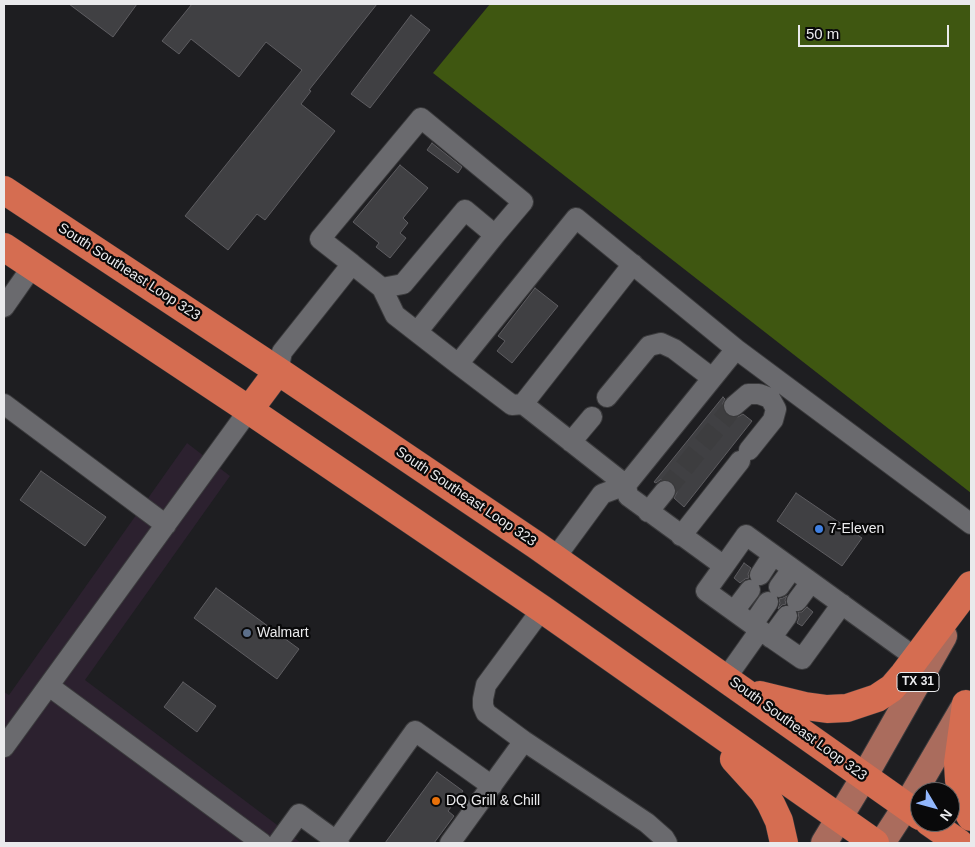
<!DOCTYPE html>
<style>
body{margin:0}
#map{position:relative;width:975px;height:847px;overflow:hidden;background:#1e1e21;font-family:Arial,sans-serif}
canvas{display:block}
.frame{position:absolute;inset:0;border:5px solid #eaeaec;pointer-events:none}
.north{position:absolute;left:910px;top:782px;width:50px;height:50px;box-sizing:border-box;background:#09090a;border:1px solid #636364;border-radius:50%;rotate:127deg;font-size:14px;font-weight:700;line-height:20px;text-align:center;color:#eaeaec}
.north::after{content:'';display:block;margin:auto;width:18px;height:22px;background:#92b7fd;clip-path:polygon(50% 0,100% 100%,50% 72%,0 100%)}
.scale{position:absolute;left:798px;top:25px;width:151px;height:22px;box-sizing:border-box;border:2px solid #eaeaec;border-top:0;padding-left:6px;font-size:15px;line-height:18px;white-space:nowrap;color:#eaeaec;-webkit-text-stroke:4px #09090a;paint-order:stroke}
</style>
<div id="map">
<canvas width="975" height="847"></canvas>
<div class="frame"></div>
<div class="north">N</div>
<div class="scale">50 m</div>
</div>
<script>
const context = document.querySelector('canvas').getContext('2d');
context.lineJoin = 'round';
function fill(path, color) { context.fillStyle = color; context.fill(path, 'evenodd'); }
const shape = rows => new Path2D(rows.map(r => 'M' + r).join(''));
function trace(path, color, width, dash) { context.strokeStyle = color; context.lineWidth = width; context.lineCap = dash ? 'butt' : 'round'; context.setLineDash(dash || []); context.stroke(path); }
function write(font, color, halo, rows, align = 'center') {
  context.font = font + ' Arial,sans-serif'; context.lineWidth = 4.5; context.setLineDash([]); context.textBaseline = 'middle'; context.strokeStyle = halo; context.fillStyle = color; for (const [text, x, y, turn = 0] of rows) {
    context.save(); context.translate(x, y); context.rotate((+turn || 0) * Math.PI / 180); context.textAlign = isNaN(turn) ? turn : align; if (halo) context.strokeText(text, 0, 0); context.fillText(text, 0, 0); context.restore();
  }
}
fill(shape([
 [187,443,230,476,85,680,301,843,4,843,4,692,9,695]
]), '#2c212f');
fill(shape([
 [490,4,971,4,971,493,433,73]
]), '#3f5711');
const building = shape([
 [69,4,137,4,113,37,69,4],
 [192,4,377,4,309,90,311,91,301,104,335,131,265,220,257,214,228,250,185,216,302,70,266,42,239,77,191,39,179,54,162,41,192,4],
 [411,15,430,30,370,108,351,94,411,15],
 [432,143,462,167,458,173,427,150,432,143],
 [400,165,428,188,403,218,408,223,400,233,406,238,390,258,376,247,379,243,353,222,400,165],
 [535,288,558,306,512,363,497,351,505,341,498,336,535,288],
 [723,397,725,399,723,403,722,408,725,414,731,417,736,418,743,414,752,421,684,507,674,498,677,492,676,487,673,482,666,479,660,480,656,483,654,482,723,397],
 [41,471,106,517,85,546,20,500,41,471],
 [796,493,862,538,842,566,777,521,796,493],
 [744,563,751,568,748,574,749,578,745,579,740,583,734,578,744,563],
 [216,588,299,649,277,679,194,618,216,588],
 [787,596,785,600,786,604,782,605,778,609,780,603,779,599,783,598,787,596],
 [807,607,813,612,802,626,797,623,799,618,798,612,802,612,807,607],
 [183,682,216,706,197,732,164,707,183,682],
 [437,772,463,791,448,811,454,816,434,843,385,843,437,772]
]);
fill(building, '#404043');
trace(building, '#5e5d61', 1);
trace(shape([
 [665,491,734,406]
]), '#3d3d3f', 20, [20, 10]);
const minor = shape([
 [352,264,320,239,421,118,523,202,495,235,465,210,403,284,382,288],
 [4,307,32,267],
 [417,332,495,235],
 [458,364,576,218,736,349],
 [278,371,282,352,352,264,382,288,395,315,458,364,512,405,523,404,633,264],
 [607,397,649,346,661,343,674,349,712,378],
 [4,404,166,525],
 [523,404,626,485,628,496,724,566,746,535,916,658],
 [734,406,748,394,759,394,770,398,776,409,773,420,749,450],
 [571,442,592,417],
 [648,512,665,491],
 [681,536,740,461],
 [555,558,602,494,626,485,736,349,971,524],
 [724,566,706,591,760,630,726,678],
 [760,575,773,555],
 [779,587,792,569],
 [797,601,811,582],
 [542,609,486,685,483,699,483,706,486,713,524,741,647,823,664,838,667,843],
 [734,611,750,590],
 [753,624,768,602],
 [760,630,802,659,842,604],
 [771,638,787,616],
 [49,686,262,843],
 [4,747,249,410],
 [336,841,415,731,492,786],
 [278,843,299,814,339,843],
 [450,843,524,741]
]);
const major = shape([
 [824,843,864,777,944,636],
 [882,843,906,806,965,705]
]);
const highway = shape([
 [4,190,278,371,536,545,920,816],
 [4,247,249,410,542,609,875,843],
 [249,410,278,371],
 [760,695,805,706,827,709,847,708,877,698,892,688,904,674,971,585],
 [966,704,958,763,959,780,962,796,965,807,971,817],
 [734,759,763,791,771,804,779,821,784,843],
 [929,822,959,843]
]);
trace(minor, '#3a3a3c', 22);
trace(major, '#3a3a3c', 28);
trace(highway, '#3a3a3c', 29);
trace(minor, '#6a6a6e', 20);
trace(major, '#aa6c5d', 26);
trace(highway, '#d56d51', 28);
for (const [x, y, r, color] of [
 [819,529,5,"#3f7fe0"],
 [247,633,5,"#5c6f8a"],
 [436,801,5,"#e8710a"]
]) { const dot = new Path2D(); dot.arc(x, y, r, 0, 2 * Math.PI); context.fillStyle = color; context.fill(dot); trace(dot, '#09090a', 2); }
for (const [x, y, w] of [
 [918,682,42]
]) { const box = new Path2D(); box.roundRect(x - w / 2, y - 9.5, w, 19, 4); context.fillStyle = '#09090a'; context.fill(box); trace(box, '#eaeaec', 1); }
write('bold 12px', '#eaeaec', null, [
 ["TX 31",918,682]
]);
write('14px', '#eaeaec', '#09090a', [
 ["South Southeast Loop 323",129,272,33],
 ["South Southeast Loop 323",466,497,34],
 ["South Southeast Loop 323",798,729,36]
]);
write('14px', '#eaeaec', '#09090a', [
 ["7-Eleven",829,529],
 ["Walmart",257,633],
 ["DQ Grill & Chill",446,801]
], 'left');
</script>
